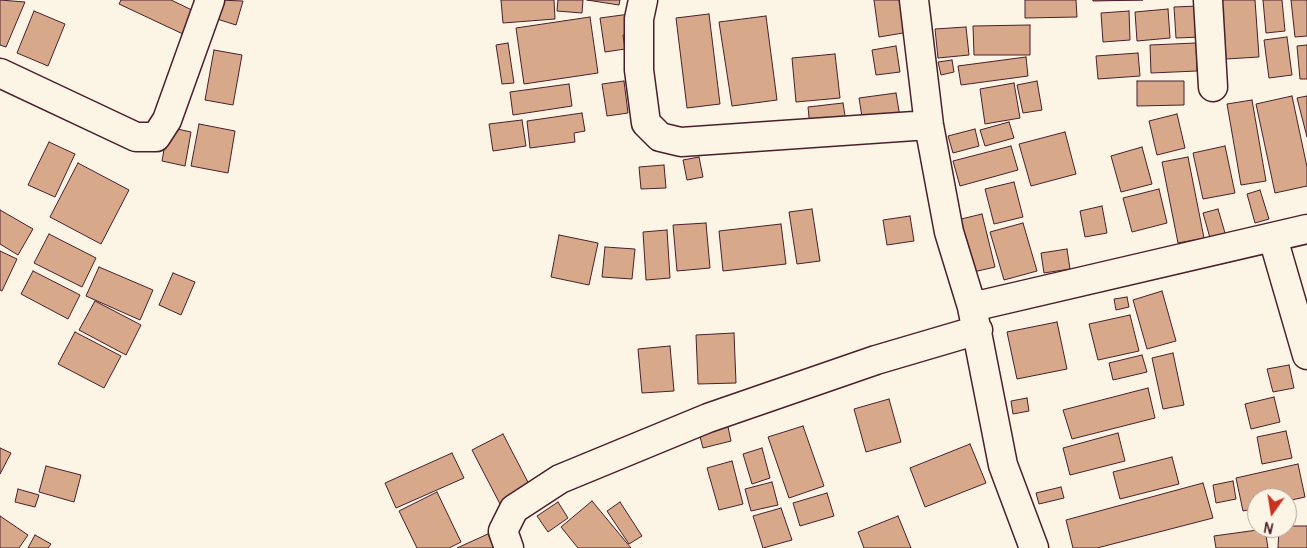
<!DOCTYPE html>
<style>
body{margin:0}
#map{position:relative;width:1307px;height:548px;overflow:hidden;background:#fcf5e5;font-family:Pangolin,sans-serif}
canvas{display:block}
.north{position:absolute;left:1247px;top:488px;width:50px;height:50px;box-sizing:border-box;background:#fcf5e5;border:1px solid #b59f9b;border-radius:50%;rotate:193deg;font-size:14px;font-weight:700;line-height:20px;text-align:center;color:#4a1f2b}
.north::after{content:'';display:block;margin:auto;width:18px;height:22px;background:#c8321e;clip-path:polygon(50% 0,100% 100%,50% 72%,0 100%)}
</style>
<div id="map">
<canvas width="1307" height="548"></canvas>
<div class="north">N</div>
</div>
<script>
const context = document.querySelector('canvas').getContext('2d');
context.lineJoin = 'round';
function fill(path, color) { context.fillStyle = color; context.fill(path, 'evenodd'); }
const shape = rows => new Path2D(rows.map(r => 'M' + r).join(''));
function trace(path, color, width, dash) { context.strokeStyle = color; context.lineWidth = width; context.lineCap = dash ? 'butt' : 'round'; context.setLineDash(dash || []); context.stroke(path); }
const building = shape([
 [0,0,25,2,6,47,0,45,0,0],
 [121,0,171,0,194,11,183,34,119,4,121,0],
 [219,0,243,1,236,25,214,18,219,0],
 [501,0,554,0,555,19,503,23,501,0],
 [558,0,583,0,582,13,557,11,558,0],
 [587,0,620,0,619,5,587,0],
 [874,0,905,0,909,32,879,37,874,0],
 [1025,0,1076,0,1077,17,1025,18,1025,0],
 [1093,0,1143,0,1093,1,1093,0],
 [1222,0,1255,0,1259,57,1226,59,1222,0],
 [1263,0,1282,0,1285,31,1266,33,1263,0],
 [1291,0,1307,0,1307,36,1295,37,1291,0],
 [1199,6,1201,37,1176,38,1174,7,1199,6],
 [1168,9,1170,38,1137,41,1135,12,1168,9],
 [34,11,65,24,48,66,17,53,34,11],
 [1129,11,1130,40,1103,42,1101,13,1129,11],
 [630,14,633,33,623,35,625,49,605,52,600,18,630,14],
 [709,14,720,104,687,108,676,18,709,14],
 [766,16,777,100,732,106,719,22,766,16],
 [590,17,598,73,524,84,516,28,590,17],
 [1030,25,1030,55,974,55,973,26,1030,25],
 [966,27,969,55,938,58,935,29,966,27],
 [1287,37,1292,75,1269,78,1264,40,1287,37],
 [508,43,514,83,502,84,496,45,508,43],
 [1196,43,1197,71,1151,73,1150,45,1196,43],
 [1307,45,1307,79,1300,79,1297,46,1307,45],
 [896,46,900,72,876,75,872,50,896,46],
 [214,50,242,55,233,105,205,100,214,50],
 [1138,53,1140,76,1098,79,1096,56,1138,53],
 [835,54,840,98,796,102,792,58,835,54],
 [1026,57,1028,76,961,85,958,66,1026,57],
 [952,60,954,72,941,75,938,62,952,60],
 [624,81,628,113,607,116,602,84,624,81],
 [1037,81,1042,110,1023,113,1017,85,1037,81],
 [1137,81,1184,81,1184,105,1137,106,1137,81],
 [1014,83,1020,118,985,124,980,89,1014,83],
 [569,84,572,106,513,115,510,92,569,84],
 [896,93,900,117,863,123,859,98,896,93],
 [1292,96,1307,167,1307,186,1275,193,1256,104,1292,96],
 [1307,96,1307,137,1297,98,1307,96],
 [1252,100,1266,181,1241,185,1227,104,1252,100],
 [843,103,846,122,810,127,808,107,843,103],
 [582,113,585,131,574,133,575,142,530,148,527,121,582,113],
 [1177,114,1185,148,1157,155,1149,121,1177,114],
 [522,120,526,146,493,151,489,124,522,120],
 [1009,122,1014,138,985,146,980,130,1009,122],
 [199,124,235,131,228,173,191,166,199,124],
 [168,127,191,132,185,166,162,161,168,127],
 [975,129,979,146,953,153,948,136,975,129],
 [1065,132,1076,174,1031,186,1019,144,1065,132],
 [49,142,75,154,55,197,28,185,49,142],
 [1011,146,1018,170,960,186,953,161,1011,146],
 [1225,146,1235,193,1203,199,1193,153,1225,146],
 [1142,147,1152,184,1121,192,1111,156,1142,147],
 [699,157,703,177,687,180,683,160,699,157],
 [1188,157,1204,238,1178,243,1162,162,1188,157],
 [78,163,129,190,101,244,50,217,78,163],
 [664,165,666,188,641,189,639,167,664,165],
 [1014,182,1023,217,994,224,985,189,1014,182],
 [1159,189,1167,223,1132,232,1123,198,1159,189],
 [1260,190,1269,219,1255,223,1247,194,1260,190],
 [1102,206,1107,233,1085,237,1080,211,1102,206],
 [812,209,820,261,797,264,789,212,812,209],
 [1218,209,1225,233,1210,238,1203,213,1218,209],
 [0,210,33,229,18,255,0,244,0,210],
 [982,214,995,267,969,273,957,220,982,214],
 [910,216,914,241,887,245,883,220,910,216],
 [706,223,710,268,677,271,673,225,706,223],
 [1023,223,1037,271,1004,280,990,232,1023,223],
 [781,224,786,264,723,271,719,231,781,224],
 [667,230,670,278,646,280,643,232,667,230],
 [49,234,96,258,82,287,34,263,49,234],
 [559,235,598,243,589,285,551,277,559,235],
 [605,247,635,249,632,279,602,277,605,247],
 [1067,249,1070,269,1044,273,1041,253,1067,249],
 [0,251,17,259,2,291,0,290,0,251],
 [99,267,153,290,140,320,86,296,99,267],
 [33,271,80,295,68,319,21,294,33,271],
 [173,273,195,282,181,315,159,305,173,273],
 [1162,291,1176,341,1147,349,1133,300,1162,291],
 [1127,297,1129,307,1116,310,1114,299,1127,297],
 [95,301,141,325,126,355,79,330,95,301],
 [1130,315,1139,351,1098,360,1089,324,1130,315],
 [1057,322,1067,369,1017,379,1007,332,1057,322],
 [75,332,121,356,104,388,58,364,75,332],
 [734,333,736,383,698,384,696,335,734,333],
 [670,346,674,391,642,393,638,349,670,346],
 [1173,353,1184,405,1163,409,1152,358,1173,353],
 [1142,355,1147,372,1113,380,1109,363,1142,355],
 [1289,365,1294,388,1273,392,1267,369,1289,365],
 [1148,388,1155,418,1072,439,1063,410,1148,388],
 [1274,397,1280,422,1251,429,1245,404,1274,397],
 [1027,398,1029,411,1013,414,1011,401,1027,398],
 [889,399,901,442,866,452,854,409,889,399],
 [727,422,731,441,703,448,698,429,727,422],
 [803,426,824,486,789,498,768,437,803,426],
 [1286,431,1292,458,1262,464,1257,437,1286,431],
 [1118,433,1125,461,1070,475,1063,448,1118,433],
 [503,434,531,488,500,504,472,450,503,434],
 [970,444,986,483,925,507,910,468,970,444],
 [0,448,11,453,0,474,0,448],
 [762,448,770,478,752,484,743,454,762,448],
 [452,453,464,478,396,508,385,483,452,453],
 [1172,457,1179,484,1120,499,1113,472,1172,457],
 [732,461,743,504,719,510,707,468,732,461],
 [1298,464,1305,497,1287,501,1287,498,1257,498,1257,508,1243,511,1236,478,1298,464],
 [46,466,81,475,74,502,39,492,46,466],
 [1233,481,1236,499,1216,503,1213,485,1233,481],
 [772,482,778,505,751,511,745,489,772,482],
 [1203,483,1213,518,1097,548,1073,548,1066,520,1203,483],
 [1061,487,1064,498,1039,504,1036,493,1061,487],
 [18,489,39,495,35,507,15,502,18,489],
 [437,492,461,542,449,548,417,548,399,511,437,492],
 [827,493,834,516,800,526,793,503,827,493],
 [592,501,631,548,578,548,561,527,592,501],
 [558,502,568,518,548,532,537,516,558,502],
 [620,502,642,536,629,544,607,511,620,502],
 [781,508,792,540,763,548,753,516,781,508],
 [0,516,28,535,19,548,0,548,0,516],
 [898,516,911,548,864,548,858,532,898,516],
 [1287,526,1307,526,1307,548,1278,548,1279,528,1287,528,1287,526],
 [1265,529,1268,548,1216,548,1214,536,1265,529],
 [488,534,495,548,457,548,488,534],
 [35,535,51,544,48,548,28,548,35,535]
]);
fill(building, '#d8a88b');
trace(building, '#4a1f2b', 1);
const minor = shape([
 [643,0,639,19,639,70,646,123,660,137,681,142,929,125],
 [914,0,929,125,949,232,972,307,1003,465,1034,548],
 [1208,0,1213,87],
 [0,73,136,137,156,137,167,120,210,0],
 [1273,238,1307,355],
 [972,307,1307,229],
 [509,548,503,531,514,509,560,479,708,418,876,360,978,330]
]);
trace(minor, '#4a1f2b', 31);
trace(minor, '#fcf5e5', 28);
</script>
